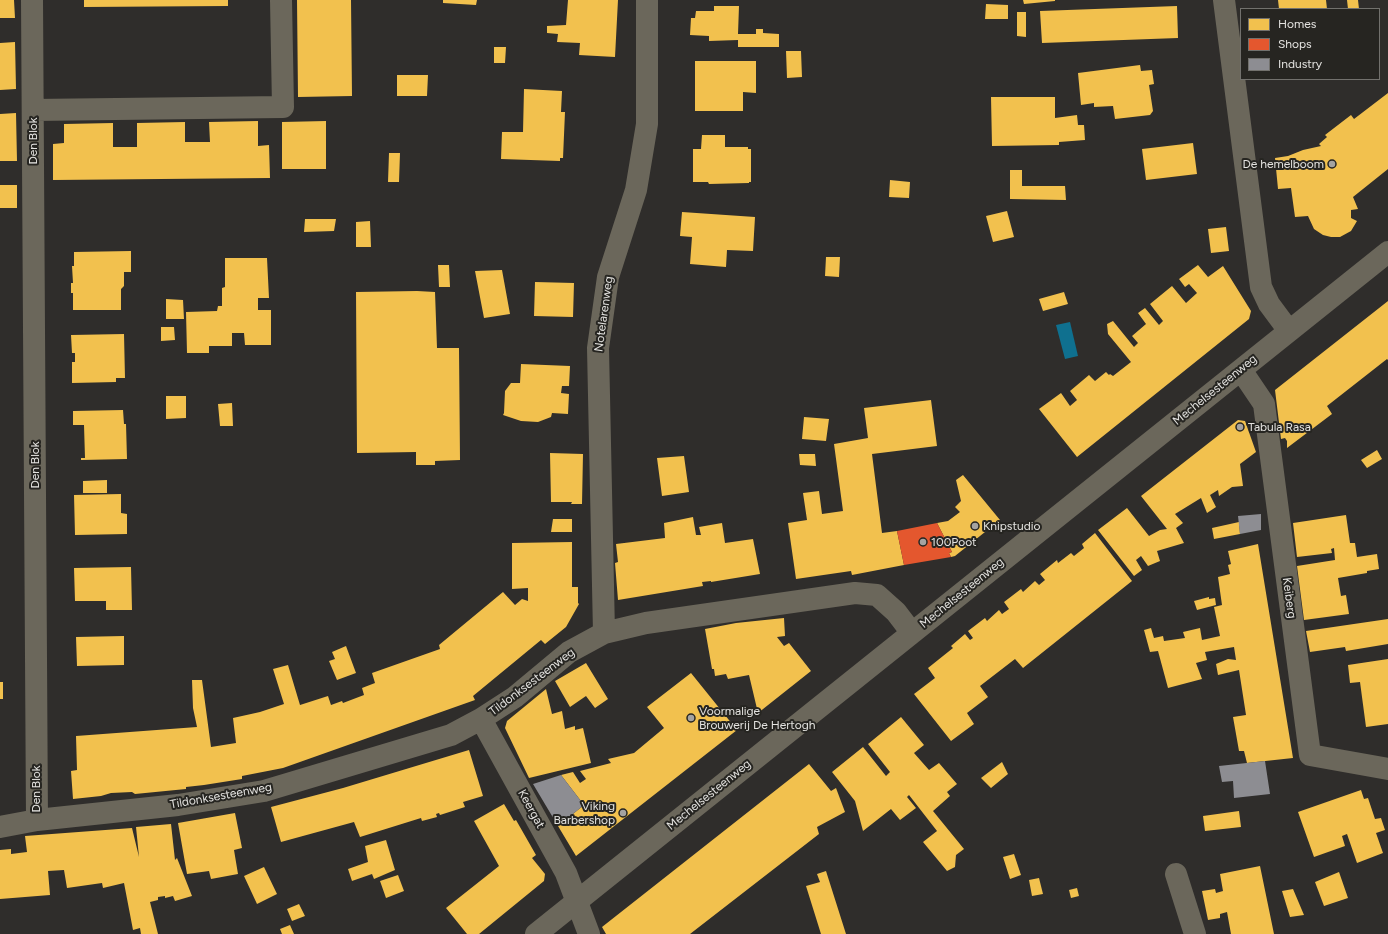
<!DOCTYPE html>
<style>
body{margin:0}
#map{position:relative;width:1388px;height:934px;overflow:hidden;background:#2f2d2b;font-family:Figtree,sans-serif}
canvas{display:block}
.legend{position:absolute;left:1240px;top:8px;width:140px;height:72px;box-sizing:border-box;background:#262521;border:1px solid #72716d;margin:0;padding:5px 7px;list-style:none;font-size:12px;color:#e4e3e0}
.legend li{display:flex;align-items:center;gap:8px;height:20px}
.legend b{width:20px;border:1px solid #72716d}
</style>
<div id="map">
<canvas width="1388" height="934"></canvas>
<ul class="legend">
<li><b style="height:11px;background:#f2c14e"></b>Homes</li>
<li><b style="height:11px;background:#e4572e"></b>Shops</li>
<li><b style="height:11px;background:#8d8d92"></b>Industry</li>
</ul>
</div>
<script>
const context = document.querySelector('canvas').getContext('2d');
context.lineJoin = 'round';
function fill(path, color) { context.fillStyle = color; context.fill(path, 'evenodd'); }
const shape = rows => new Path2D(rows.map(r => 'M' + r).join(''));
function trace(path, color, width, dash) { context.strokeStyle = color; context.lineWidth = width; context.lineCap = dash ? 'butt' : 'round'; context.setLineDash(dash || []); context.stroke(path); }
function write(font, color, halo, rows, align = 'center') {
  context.font = font + ' Figtree,sans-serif'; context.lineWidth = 4; context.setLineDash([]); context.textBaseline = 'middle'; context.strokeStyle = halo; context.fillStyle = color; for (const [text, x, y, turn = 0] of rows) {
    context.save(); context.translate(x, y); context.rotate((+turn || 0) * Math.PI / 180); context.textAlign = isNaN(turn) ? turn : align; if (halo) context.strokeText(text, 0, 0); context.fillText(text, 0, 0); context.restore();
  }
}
fill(shape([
 [1070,322,1078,356,1065,359,1056,325]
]), '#0f708f');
fill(shape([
 [0,0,14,0,15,18,0,18],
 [84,0,228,0,228,6,84,7],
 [297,0,351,0,352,96,298,97],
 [443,0,477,0,476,5,443,3],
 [568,0,618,0,615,57,579,55,580,43,557,42,558,34,547,33,547,26,566,25],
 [1023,0,1055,0,1055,1,1024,4],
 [1278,0,1326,0,1327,9,1279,9],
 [1347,0,1358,0,1359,9,1348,9],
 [986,4,1008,5,1008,19,985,19],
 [714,6,739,6,738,34,756,34,756,29,763,29,763,33,779,34,779,47,738,47,738,40,709,41,709,36,690,35,691,18,695,18,696,11,714,11],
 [1177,6,1178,38,1042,43,1040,11],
 [1017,12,1026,12,1026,37,1017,36],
 [15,42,16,89,0,90,0,43],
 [494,47,506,47,505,63,494,63],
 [786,51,801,51,802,77,787,78],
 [695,61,756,61,756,93,743,92,743,111,695,111],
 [1140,65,1141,71,1152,70,1154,84,1149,85,1153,111,1150,115,1115,119,1113,106,1094,107,1094,103,1081,105,1078,73],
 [397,75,428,75,427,96,397,96],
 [524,89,562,91,561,112,565,112,563,158,560,158,560,161,501,159,502,132,523,132],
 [1388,93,1388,169,1353,197,1358,209,1351,210,1351,218,1357,221,1351,231,1340,237,1331,237,1323,235,1314,229,1308,216,1295,217,1291,188,1278,189,1275,158,1288,156,1303,150,1321,146,1319,144,1327,137,1325,135,1351,115,1354,119],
 [991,97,1055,97,1055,118,1077,115,1078,125,1084,125,1085,140,1059,142,1059,145,992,146],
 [16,113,17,161,0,161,0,114],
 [258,121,258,146,269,145,270,178,53,180,53,144,64,143,64,124,113,123,113,147,137,147,137,123,185,122,185,142,210,142,209,122],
 [326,121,326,169,282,169,282,122],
 [702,135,725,135,725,147,748,147,748,149,751,149,751,182,749,182,749,183,709,184,708,182,693,182,693,149,701,149],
 [1193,143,1197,174,1146,180,1142,149],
 [389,153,400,153,399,182,388,182],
 [1010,170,1022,170,1022,186,1065,186,1066,200,1010,199],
 [890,180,910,182,909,198,889,197],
 [0,185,17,185,17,208,0,208],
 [1007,211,1014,237,993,242,986,216],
 [682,212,755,217,753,251,727,250,726,267,690,264,692,237,680,236],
 [305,219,336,219,334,231,304,232],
 [370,221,371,247,356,247,356,222],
 [1226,227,1229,251,1211,253,1208,229],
 [131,251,131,272,124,272,124,286,121,289,121,310,73,310,73,293,71,293,71,283,73,283,72,266,74,266,74,252],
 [826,257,840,257,839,277,825,276],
 [225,258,267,258,269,298,258,298,258,310,271,310,271,345,245,345,244,333,232,333,232,346,209,346,209,353,187,353,186,312,217,311,218,306,222,306,222,288,225,287],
 [438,265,449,265,450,287,439,287],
 [1198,265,1208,277,1223,266,1251,311,1249,319,1077,457,1039,409,1061,393,1070,406,1077,400,1070,391,1089,375,1095,381,1106,372,1109,375,1110,374,1113,376,1131,362,1108,334,1107,324,1113,321,1134,347,1138,343,1132,336,1146,324,1138,313,1145,308,1159,325,1163,321,1150,304,1172,286,1186,303,1197,293,1189,284,1185,287,1179,279],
 [502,270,510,314,484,318,475,271],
 [535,282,574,283,573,317,534,316],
 [417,291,435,292,437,348,459,348,460,460,435,461,435,465,416,465,416,452,357,453,356,292],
 [1064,292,1068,304,1043,311,1039,299],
 [166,299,183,300,184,319,166,319],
 [1388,301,1388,360,1387,359,1327,406,1332,414,1287,448,1287,441,1285,438,1281,439,1275,390],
 [161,327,174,327,175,340,161,341],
 [124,334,125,378,116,378,116,382,72,383,72,362,75,362,75,353,72,353,71,335],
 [521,364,570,366,569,386,562,386,561,393,569,394,568,414,552,413,551,417,538,422,521,421,503,415,504,413,505,391,511,383,520,383],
 [166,396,186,396,186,418,166,419],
 [931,400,937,446,872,454,882,533,897,531,904,565,852,575,851,571,796,579,788,523,807,520,803,493,819,491,822,514,843,511,834,444,868,438,864,408],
 [232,403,233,426,220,426,218,404],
 [123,410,124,424,126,424,127,459,81,460,81,458,85,458,84,425,73,425,73,411],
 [804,417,829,419,826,441,802,439],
 [1238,420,1245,421,1256,452,1240,464,1243,486,1232,487,1219,496,1218,490,1210,495,1216,507,1207,513,1201,498,1175,514,1183,523,1176,528,1184,543,1157,551,1160,561,1148,566,1141,556,1136,560,1142,570,1134,576,1098,530,1127,508,1149,536,1160,530,1167,529,1141,496],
 [1377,450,1382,459,1367,468,1361,460],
 [550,453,583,454,582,504,571,504,572,502,551,502],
 [799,454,815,454,816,466,800,465],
 [684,456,689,492,662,496,657,458],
 [963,475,1000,520,955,556,951,557,949,553,952,552,937,523,948,521,960,512,955,507,961,501,956,480],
 [107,480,107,493,83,493,83,481],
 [121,494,121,513,127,514,127,534,75,535,74,495],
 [1346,515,1350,543,1355,543,1357,557,1377,554,1379,569,1367,571,1367,573,1338,578,1341,596,1346,595,1349,614,1304,620,1297,566,1335,560,1334,548,1331,549,1332,553,1297,557,1293,523],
 [693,517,696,535,701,535,699,527,722,523,725,543,753,539,760,574,711,582,711,581,702,582,703,586,618,600,615,563,618,562,616,544,665,538,664,523],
 [553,519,572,519,572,532,551,532],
 [1239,522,1240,534,1214,539,1212,528],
 [1095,533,1132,581,1023,668,1015,659,980,686,988,697,967,713,974,724,951,741,914,694,935,678,928,668,953,648,951,646,965,634,970,640,973,638,968,631,985,618,987,621,999,610,1002,614,1009,609,1004,602,1021,589,1023,592,1035,581,1039,585,1045,580,1040,574,1057,560,1058,563,1071,553,1074,556,1084,548,1082,544],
 [572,542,572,587,578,587,578,603,579,604,566,627,545,644,541,640,473,696,475,700,283,768,242,776,242,779,204,785,186,787,186,789,135,794,132,792,111,793,101,796,73,799,71,771,77,770,76,736,197,727,193,708,192,680,202,680,211,747,236,743,233,718,260,712,284,704,273,669,288,665,300,705,328,696,331,705,342,701,343,703,364,695,362,688,375,683,372,673,440,649,439,645,503,592,515,605,522,599,528,601,528,588,512,589,512,543],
 [1258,544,1293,758,1247,763,1244,751,1239,751,1233,717,1246,715,1239,670,1218,675,1216,664,1228,659,1236,660,1234,647,1205,652,1207,660,1196,663,1202,679,1168,688,1158,651,1150,652,1144,630,1151,628,1154,638,1163,636,1164,641,1185,638,1183,632,1200,628,1202,640,1220,636,1214,607,1222,605,1218,577,1230,574,1228,565,1231,564,1228,551],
 [131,567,132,610,106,610,106,601,75,601,74,568],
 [1209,597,1209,599,1215,598,1216,605,1197,610,1194,601],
 [784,618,785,636,777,637,784,646,789,643,811,671,758,713,749,675,728,679,726,674,715,676,714,669,712,669,705,629,736,623],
 [1388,619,1388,644,1346,651,1345,647,1310,652,1306,631],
 [124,636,124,665,77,666,76,637],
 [346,646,356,673,337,680,329,661,335,659,332,652],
 [1388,659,1388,724,1366,727,1360,682,1350,683,1348,665],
 [586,663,608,699,595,708,586,696,570,707,555,681],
 [691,673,737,730,576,856,558,826,584,805,561,775,573,772,580,783,586,779,580,771,611,763,608,759,634,753,664,728,647,707],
 [0,682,3,682,3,699,0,699],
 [546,689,552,714,562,711,565,729,575,726,575,730,583,728,591,763,529,778,505,728,507,721],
 [901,717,924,745,914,753,929,770,939,763,957,784,947,792,950,796,933,811,964,849,956,855,955,867,947,871,923,842,937,831,909,795,907,797,916,808,900,820,891,809,863,831,855,801,832,772,863,747,886,776,890,772,868,744],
 [469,750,483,796,463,802,465,807,440,815,439,813,436,814,437,817,422,821,421,818,360,837,354,822,281,842,271,807,343,788],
 [1002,762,1008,774,991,788,981,778],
 [809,764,831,791,836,788,845,812,817,827,819,834,690,934,606,934,602,927],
 [1361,790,1364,799,1368,798,1375,819,1381,818,1385,830,1376,833,1383,853,1357,863,1347,834,1342,836,1345,846,1314,857,1298,812],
 [504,804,514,821,516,820,536,855,532,858,545,874,544,881,479,934,467,934,446,908,499,866,474,821],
 [1239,811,1241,827,1205,831,1203,816],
 [235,813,242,848,234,850,238,874,211,879,209,871,187,874,178,823],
 [171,824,175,860,177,858,192,896,175,901,173,896,165,898,165,896,158,897,158,900,150,902,158,934,141,934,140,928,133,930,124,883,103,888,102,883,67,888,64,870,48,871,50,895,0,899,0,850,11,849,11,854,27,852,25,836,132,828,139,857,136,827],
 [386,840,395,870,374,879,372,874,352,881,348,869,368,862,365,846],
 [1014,854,1021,875,1010,879,1003,857],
 [1260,866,1274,934,1231,934,1227,912,1220,914,1220,918,1208,920,1202,891,1215,889,1216,893,1223,891,1220,874],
 [264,867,277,894,257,904,244,876],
 [826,871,846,934,821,934,806,886,820,882,817,874],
 [1339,872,1348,898,1324,906,1315,882],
 [398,875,404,891,386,898,380,881],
 [1039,878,1043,894,1032,896,1029,880],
 [1077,888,1079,896,1071,898,1069,890],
 [1293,889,1304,915,1290,917,1282,891],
 [299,904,305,916,292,921,287,909],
 [290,925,294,934,282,934,280,929]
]), '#f2c14e');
fill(shape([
 [937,523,952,552,949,553,951,557,904,565,897,531]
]), '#e4572e');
fill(shape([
 [1261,514,1261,530,1240,534,1238,516],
 [1265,761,1270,794,1234,798,1233,781,1222,782,1219,766],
 [561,775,584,805,558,826,533,784]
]), '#8d8d92');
trace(shape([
 [32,0,37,820],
 [1224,0,1261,287,1269,304,1289,331],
 [33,110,283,107,281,0],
 [1241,370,1264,404,1310,755,1388,769],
 [604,633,598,348,608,277,636,190,647,124,647,0],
 [481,719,566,873,589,934],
 [0,827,37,820,178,805,264,791,451,735,481,719,515,697,569,652,604,633,646,623,855,593,877,595,896,612,912,633],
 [1176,874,1195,934],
 [536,934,1388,252]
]), '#6b675b', 22);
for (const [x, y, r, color] of [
 [1332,164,4,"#a5a3a1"],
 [1240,427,4,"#a5a3a1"],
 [975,526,4,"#a5a3a1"],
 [923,542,4,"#a5a3a1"],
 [691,718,4,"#a5a3a1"],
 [623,813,4,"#a5a3a1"]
]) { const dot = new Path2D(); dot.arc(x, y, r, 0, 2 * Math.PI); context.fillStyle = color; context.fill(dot); trace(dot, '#262521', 1.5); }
write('12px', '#e4e3e0', '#262521', [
 ["Den Blok",33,141,-90],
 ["Notelarenweg",604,314,-82],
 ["Mechelsesteenweg",1215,390,-39],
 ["Den Blok",35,465,-90],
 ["Mechelsesteenweg",962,593,-39],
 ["Keiberg",1289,598,82],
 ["Tildonksesteenweg",532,682,-37],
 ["Den Blok",36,789,-90],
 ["Mechelsesteenweg",709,795,-39],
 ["Tildonksesteenweg",221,796,-10],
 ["Keergat",531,809,61]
]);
write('12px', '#e4e3e0', '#262521', [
 ["De hemelboom",1324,164,"right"],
 ["Tabula Rasa",1248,427],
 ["Knipstudio",983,526],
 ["100Poot",931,542],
 ["Voormalige",699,711],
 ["Brouwerij De Hertogh",699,725],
 ["Viking",615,806,"right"],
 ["Barbershop",615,820,"right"]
], 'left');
</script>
